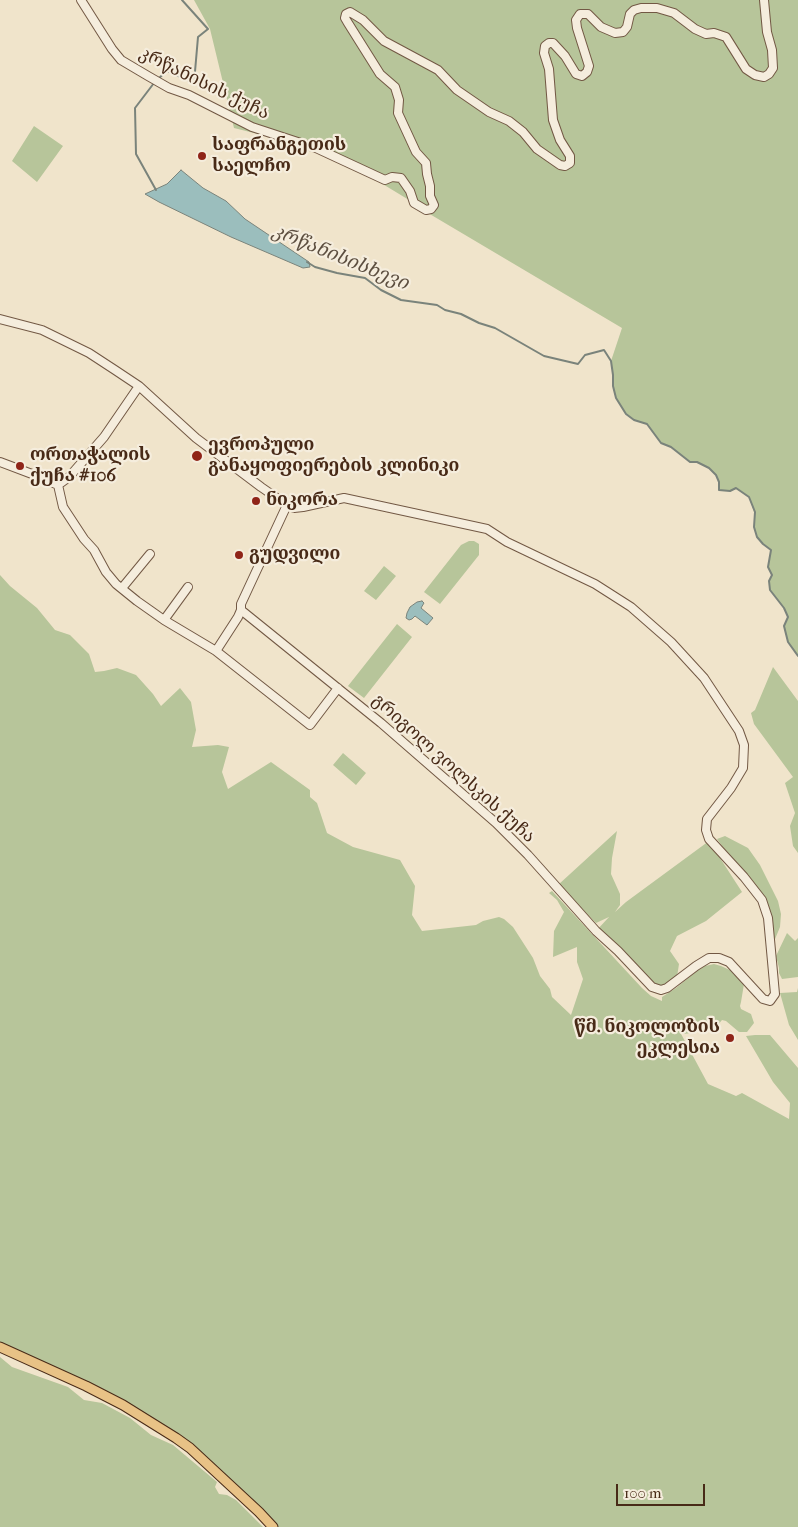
<!DOCTYPE html>
<meta charset="utf-8">
<style>
body{margin:0}
#map{position:relative;width:798px;height:1527px;overflow:hidden;background:#f0e4cb;font-family:"IM FELL French Canon",serif}
canvas{display:block}
.scale{position:absolute;left:616px;top:1484px;width:89px;height:22px;box-sizing:border-box;border:2px solid #482a17;border-top:0;padding-left:6px;font-size:15px;line-height:18px;white-space:nowrap;color:#482a17;-webkit-text-stroke:4px #f5eddd;paint-order:stroke}
</style>
<div id="map">
<canvas width="798" height="1527"></canvas>
<div class="scale">100 m</div>
</div>
<script>
const context = document.querySelector('canvas').getContext('2d');
context.lineJoin = 'round';
function fill(path, color) { context.fillStyle = color; context.fill(path, 'evenodd'); }
const shape = rows => new Path2D(rows.map(r => 'M' + r).join(''));
function trace(path, color, width, dash) { context.strokeStyle = color; context.lineWidth = width; context.lineCap = dash ? 'butt' : 'round'; context.setLineDash(dash || []); context.stroke(path); }
function write(font, color, halo, rows, align = 'center') {
  context.font = font + ' "IM FELL French Canon","Noto Serif Georgian",serif'; context.lineWidth = 4.5; context.setLineDash([]); context.textBaseline = 'middle'; context.strokeStyle = halo; context.fillStyle = color; for (const [text, x, y, turn = 0] of rows) {
    context.save(); context.translate(x, y); context.rotate((+turn || 0) * Math.PI / 180); context.textAlign = isNaN(turn) ? turn : align; if (halo) context.strokeText(text, 0, 0); context.fillText(text, 0, 0); context.restore();
  }
}
fill(shape([
 [194,0,798,0,798,656,788,642,784,626,788,617,784,608,770,590,769,581,772,575,768,567,771,550,763,544,757,537,754,527,754,512,749,497,736,489,730,491,719,490,719,482,716,475,709,468,697,462,690,462,671,447,661,443,647,424,634,420,626,414,616,398,613,386,613,375,611,361,622,328,428,213,423,213,416,209,411,205,409,200,348,163,306,146,234,128,210,29],
 [34,126,63,146,37,182,12,161],
 [469,541,474,541,479,544,479,555,440,604,424,592,461,545],
 [384,566,396,576,376,600,364,591],
 [0,575,10,586,37,608,55,630,70,635,89,654,95,672,104,671,117,668,136,675,153,694,161,706,180,688,191,702,196,730,192,747,218,745,229,747,222,772,228,789,271,762,310,790,310,797,317,803,327,833,353,847,400,860,415,886,412,915,422,931,476,925,483,921,499,917,504,919,513,927,533,958,540,976,550,989,552,997,571,1015,583,979,577,962,577,947,553,957,554,931,564,912,557,900,549,893,552,891,642,988,651,996,662,1001,662,997,676,988,698,970,705,966,714,964,721,966,732,971,744,984,741,1002,740,1006,741,1009,751,1014,754,1023,747,1032,739,1032,726,1021,722,1020,717,1026,713,1027,709,1026,706,1022,702,1022,699,1024,698,1028,692,1033,683,1034,680,1032,708,1084,736,1096,742,1093,789,1119,790,1103,773,1082,746,1036,755,1035,770,1035,798,1068,798,1527,271,1527,189,1450,92,1389,0,1345],
 [397,624,412,637,364,698,348,686],
 [773,667,798,701,798,853,793,846,790,826,795,813,785,783,793,777,754,724,751,713,755,710],
 [343,753,366,773,356,785,333,765],
 [617,831,612,858,611,874,620,894,620,905,615,912,626,902,709,841,742,892,706,921,677,936,670,951,679,964,677,977,661,990,638,973,596,931,609,917,596,923,558,885],
 [725,836,748,848,760,865,778,901,781,914,780,927,773,944,768,909,717,839],
 [787,933,795,941,798,938,798,977,782,979,779,973,779,968,776,956],
 [798,988,798,1040,789,1025,780,993,797,992],
 [0,1357,12,1367,68,1387,84,1400,102,1403,130,1418,151,1435,173,1445,217,1482,215,1487,219,1494,227,1495,236,1500,263,1527,0,1527]
]), '#b7c59a');
const water = shape([
 [181,170,203,188,226,201,245,219,309,262,310,267,303,268,231,237,159,202,145,194,167,184,181,170],
 [422,601,424,603,421,608,433,618,427,625,415,616,412,619,409,620,406,618,407,613,410,607,417,602,422,601]
]);
fill(water, '#9bbebd');
trace(water, '#7a837b', 1);
trace(shape([
 [159,78,167,71,194,83,198,37,208,29,182,0],
 [154,83,135,108,136,154,156,190],
 [307,262,315,267,337,273,365,278,381,290,401,300,437,305,445,310,461,314,479,323,495,328,544,356,578,364,585,355,604,350,611,361,613,375,613,386,616,398,626,414,634,420,647,424,661,443,671,447,690,462,697,462,709,468,716,475,719,482,719,490,730,491,736,488,749,497,755,512,754,527,757,537,763,544,771,550,768,567,772,575,769,581,770,590,784,608,788,617,784,626,788,642,798,656]
]), '#7a837b', 2);
const minor = shape([
 [81,0,112,49,121,60,148,76,169,88,189,95,252,127,316,148,385,180,392,177,401,178,410,191,414,203,426,210,431,209,434,205,430,196,430,186,427,174,426,163,416,152,398,113,399,100,395,87,380,74,348,23,345,18,346,14,350,12,363,20,384,41,438,70,457,90,489,112,509,121,523,132,537,149,560,165,565,166,570,163,570,156,560,140,553,120,549,69,544,53,545,46,549,43,553,43,565,56,576,74,582,76,587,72,589,66,577,28,576,20,580,14,588,14,601,27,615,33,623,32,627,27,630,14,634,10,641,8,657,8,674,13,695,29,706,34,714,33,726,37,746,69,755,75,764,77,769,74,773,68,772,50,767,32,764,0],
 [0,319,42,330,89,353,115,370,139,386,196,438,261,487,287,505,294,508,303,507,344,498,487,529,507,542,595,584,631,607,671,642,704,678,739,731,744,745,743,768,731,788,707,819,706,830,709,839,744,877,762,900,768,918,775,994,770,1001,763,999,729,962,719,958,709,958,696,966,667,988,661,990,652,987,618,951,596,931,528,855,496,823,381,723,241,610],
 [0,462,32,474,58,485],
 [58,485,63,507,84,539,94,550,106,572,116,584,137,601,164,620,216,651,310,725,338,688],
 [58,485,69,477,104,437,139,386],
 [122,588,150,554],
 [164,620,188,587],
 [216,651,238,617,241,610,241,604,287,505]
]);
const major = shape([
 [0,1347,86,1386,123,1405,176,1438,190,1448,259,1512,273,1527]
]);
trace(minor, '#725844', 10);
trace(major, '#482a17', 11);
trace(minor, '#f5eddd', 8);
trace(major, '#e8c286', 9);
for (const [x, y, r, color] of [
 [202,156,5,"#8f2418"],
 [197,456,6,"#8f2418"],
 [20,466,5,"#8f2418"],
 [256,501,5,"#8f2418"],
 [239,555,5,"#8f2418"],
 [730,1038,5,"#8f2418"]
]) { const dot = new Path2D(); dot.arc(x, y, r, 0, 2 * Math.PI); context.fillStyle = color; context.fill(dot); trace(dot, '#f5eddd', 2); }
write('18px', '#482a17', '#f5eddd', [
 ["კრწანისის ქუჩა",204,84,26],
 ["გრიგოლ ვოლსკის ქუჩა",453,769,42]
]);
write('bold 18px', '#482a17', '#f5eddd', [
 ["საფრანგეთის",212,146],
 ["საელჩო",212,167],
 ["ევროპული",208,446],
 ["განაყოფიერების კლინიკი",208,467],
 ["ორთაჭალის",30,456],
 ["ქუჩა #106",30,477],
 ["ნიკორა",266,501],
 ["გუდვილი",249,555],
 ["წმ. ნიკოლოზის",720,1028,"right"],
 ["ეკლესია",720,1049,"right"]
], 'left');
write('italic 19px', '#5d4f40', '#f5eddd', [
 ["კრწანისისხევი",340,258,22]
]);
</script>
